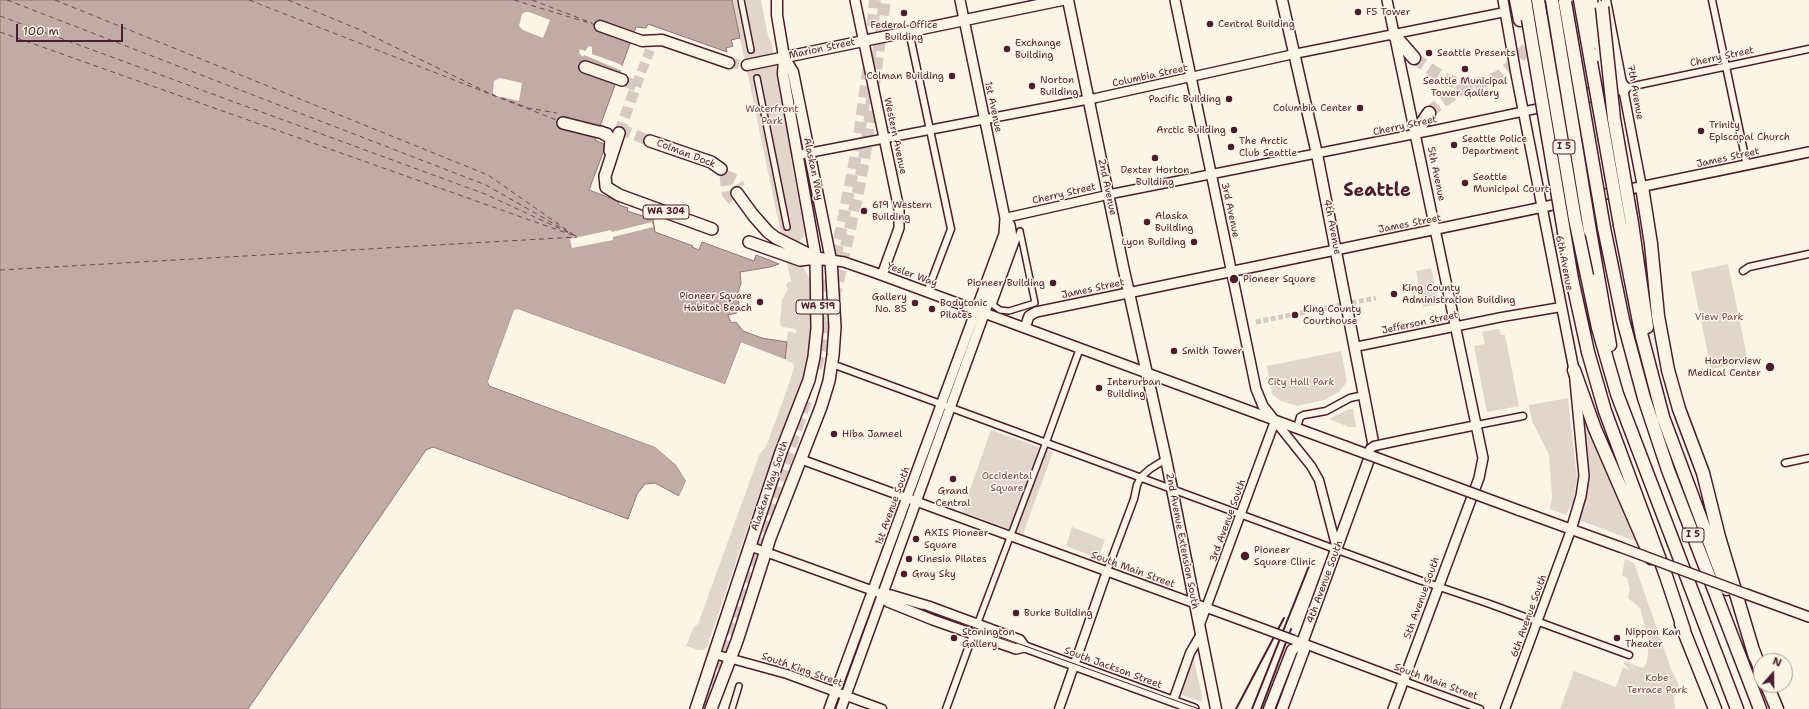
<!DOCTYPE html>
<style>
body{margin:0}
#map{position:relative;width:1809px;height:709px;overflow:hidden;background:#fcf5e5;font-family:"Shantell Sans",sans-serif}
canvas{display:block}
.north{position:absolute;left:1753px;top:653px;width:40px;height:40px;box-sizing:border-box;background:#fcf5e5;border:1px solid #b59f9b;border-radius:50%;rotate:20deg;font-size:11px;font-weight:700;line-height:16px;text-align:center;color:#4a1f2b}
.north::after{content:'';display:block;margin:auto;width:14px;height:18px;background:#4a1f2b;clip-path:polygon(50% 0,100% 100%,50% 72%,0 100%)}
.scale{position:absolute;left:16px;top:24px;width:107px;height:18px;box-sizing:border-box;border:2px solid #4a1f2b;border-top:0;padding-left:5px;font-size:12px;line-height:14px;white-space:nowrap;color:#4a1f2b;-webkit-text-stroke:3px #fcf5e5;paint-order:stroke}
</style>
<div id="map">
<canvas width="1809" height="709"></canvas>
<div class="north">N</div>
<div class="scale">100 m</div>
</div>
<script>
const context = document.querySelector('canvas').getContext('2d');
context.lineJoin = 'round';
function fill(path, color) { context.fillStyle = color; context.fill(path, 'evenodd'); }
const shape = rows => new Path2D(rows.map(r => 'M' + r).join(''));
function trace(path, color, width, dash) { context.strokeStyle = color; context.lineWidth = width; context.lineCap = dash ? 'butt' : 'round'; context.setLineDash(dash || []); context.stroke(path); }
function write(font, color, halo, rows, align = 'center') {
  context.font = font + ' "Shantell Sans",sans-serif'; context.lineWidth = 3; context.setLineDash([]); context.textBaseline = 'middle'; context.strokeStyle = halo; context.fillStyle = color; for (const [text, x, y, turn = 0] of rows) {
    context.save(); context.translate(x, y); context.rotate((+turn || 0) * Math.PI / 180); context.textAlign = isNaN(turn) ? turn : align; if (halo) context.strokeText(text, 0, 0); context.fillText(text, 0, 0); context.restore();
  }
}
fill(shape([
 [732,0,761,0,768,36,771,41,794,155,791,159,805,234,803,238,798,242,804,268,811,283,813,314,810,344,802,380,747,529,707,647,703,650,698,650,686,646,694,627,698,624,760,453,766,447,785,395,794,368,793,363,785,360,788,331,796,333,796,329,782,327,780,323,782,300,788,289,786,286,788,282,791,282],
 [1728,264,1748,362,1711,369,1691,272],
 [1431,268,1439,304,1423,307,1416,271],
 [1499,329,1501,335,1505,335,1519,406,1487,412,1474,346,1485,344,1482,332],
 [1341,351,1347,382,1339,392,1324,400,1297,406,1281,401,1272,394,1267,366],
 [1568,398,1577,479,1573,501,1566,515,1550,509,1552,497,1549,455,1532,421,1529,405],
 [1349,409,1353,409,1356,427,1349,427,1329,419],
 [1585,424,1635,541,1579,520,1588,489],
 [991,430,1053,452,1023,534,962,512],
 [1072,527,1105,540,1098,558,1066,546],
 [1625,559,1634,563,1671,669,1679,685,1674,694,1675,709,1560,709,1574,671,1616,687,1623,667,1630,670,1624,664,1624,661,1643,668,1647,662,1649,642,1640,608,1628,598,1630,589,1627,578,1622,575],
 [1193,657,1202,696,1201,702,1180,694]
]), '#e2d5ca');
const water = shape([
 [0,0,732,0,740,38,731,40,733,46,726,48,727,52,648,24,646,28,636,27,595,140,606,145,589,190,618,201,619,205,628,208,627,211,653,219,655,232,693,246,692,247,699,250,702,242,754,261,756,255,779,264,770,267,740,272,741,283,737,296,739,304,737,313,728,315,731,323,736,322,743,331,762,338,787,342,785,360,741,342,725,384,518,309,514,311,488,381,489,386,655,447,676,465,686,481,679,496,655,483,645,484,637,494,628,519,433,447,426,450,248,709,0,709,0,0]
]);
fill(water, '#c0aca5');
trace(water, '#917474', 1);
fill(shape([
 [525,12,529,12,550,20,543,38,523,30,519,26,522,14],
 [589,46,592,47,592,54,617,63,624,67,622,71,589,57,584,55,583,57,579,53,580,49,585,51],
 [500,78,522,83,519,101,497,96,493,93,494,81],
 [652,222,653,227,613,237,613,240,572,248,570,239,611,230,612,232],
 [518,309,725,384,741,342,787,360,784,362,743,345,727,385,725,386,518,311,516,312,491,384,656,445,677,464,688,480,681,497,679,496,686,481,676,465,655,447,489,385,488,381,514,310]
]), '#fcf5e5');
trace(shape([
 [7,0,486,185,570,233],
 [55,0,488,175,574,235],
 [249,0,559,121],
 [288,0,358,29,495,96],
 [514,0,596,25],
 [532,0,592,23],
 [0,16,485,194,578,237],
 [0,32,572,235],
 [502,98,528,108,557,113],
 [0,270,577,237]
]), '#6d4950', 1, [5, 4]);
trace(shape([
 [1256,322,1376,298]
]), '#d8cac0', 5, [5, 2.5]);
trace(shape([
 [729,63,747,65],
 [636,86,650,50]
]), '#d8cac0', 10, [10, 5]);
trace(shape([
 [620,129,650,141],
 [619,133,636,86,622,80],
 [725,175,727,193,734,202],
 [725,175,736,180,740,187]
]), '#d8cac0', 11, [11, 5.5]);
trace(shape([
 [1414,58,1445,79,1461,84,1473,84],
 [1429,113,1439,104,1464,88,1498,77,1517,61,1531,42,1540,23,1548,0],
 [834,299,857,198,866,148,885,0],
 [818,327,838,245,857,150,870,56,875,0],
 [816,368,830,317],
 [704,702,807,398]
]), '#d8cac0', 12, [12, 6]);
const pedestrian = shape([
 [741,0,751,50],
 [757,78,787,227],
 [1020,231,1035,303,1009,311,1000,310,993,305,1020,231],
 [977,625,1046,442],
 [732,709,739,686]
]);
const minor = shape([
 [1712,0,1747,166],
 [909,31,951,229,929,287,929,292],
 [1624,88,1809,49],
 [1743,271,1749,267,1809,254],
 [832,364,1419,580,1487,603,1629,655],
 [1477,425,1523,416],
 [1297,428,1300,417,1304,415,1326,411,1350,398,1364,395],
 [1046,442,1080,348],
 [1785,463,1809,458],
 [1107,571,1134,499,1137,485,1141,477,1150,469,1166,459],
 [1404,681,1480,709],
 [946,709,974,632]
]);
const tertiary = shape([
 [1606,0,1642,187],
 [798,155,1096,98,1294,54,1505,12],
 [1005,218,1116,193,1430,131,1612,93,1624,88],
 [1355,347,1502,317,1561,307],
 [1275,421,1311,466,1319,480,1337,549],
 [1407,439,1477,425],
 [800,459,1259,627],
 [749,546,882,594],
 [1199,627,1275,421],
 [1297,641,1404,681],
 [714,654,787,674,882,709],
 [1173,701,1190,653,1201,634],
 [1059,709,1107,571],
 [1505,709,1571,530]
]);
const secondary = shape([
 [855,0,899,209,899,228,882,275],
 [1175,0,1256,389,1263,406,1275,421],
 [1387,0,1483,458,1479,478,1393,709],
 [1503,0,1516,74,1574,370,1584,476,1581,496,1571,530],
 [831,260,844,262,873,272,1345,446],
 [1025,328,1029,316,1036,312,1809,152],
 [1518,510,1620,547],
 [882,594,891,595,928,606,1020,640,1025,647,1194,709],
 [882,594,888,602,933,620,1016,649,1025,647],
 [1746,594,1809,617],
 [829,709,1004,234,1005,218,960,0],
 [841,709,1012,237,1010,225,1005,218]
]);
const primary = shape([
 [777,0,777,15,784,57,783,74,816,258],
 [1068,0,1123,266,1166,459,1216,709],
 [600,26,642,41,662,40,729,63],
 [784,57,793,72,831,260],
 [747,65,1062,0],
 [1269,709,1292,650,1302,643],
 [1282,709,1304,650,1302,643,1372,451,1373,442,1317,154,1282,0]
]);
const trunk = shape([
 [585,67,622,80],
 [563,123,607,134],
 [601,132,609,137,611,141,610,151],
 [619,133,605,176,606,187,619,195,712,229],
 [650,141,711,162,721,169],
 [737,193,753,215,768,232,776,238,816,258],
 [696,709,781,452,809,380,814,357,817,328,816,258],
 [711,709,737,641,770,538,821,407,829,381,833,355,835,327,831,260,816,258,800,260,749,242]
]);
const motorway = shape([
 [1516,0,1520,20],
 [1525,0,1528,19],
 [1538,0,1541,18],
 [1580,0,1591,62],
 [1591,0,1597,37,1605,57,1612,73,1624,88],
 [1394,35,1414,58],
 [1581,99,1592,93,1598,87,1602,74,1599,54],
 [1415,134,1429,113],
 [1642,187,1651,244,1658,316,1668,370,1679,409,1703,473,1719,537,1755,657],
 [1632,223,1647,327],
 [1620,225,1642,337,1663,417,1727,589],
 [1604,228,1623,320,1644,398,1668,470,1760,709],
 [1590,231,1610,345],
 [1587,276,1598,328,1617,394,1737,709],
 [1572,279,1588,352,1605,411,1666,576,1684,630],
 [1574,370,1595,429,1651,558],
 [1681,624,1715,709],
 [1753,650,1761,671],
 [1767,685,1777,709]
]);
trace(pedestrian, '#4a1f2b', 8);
trace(minor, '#4a1f2b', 9);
trace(tertiary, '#4a1f2b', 11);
trace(secondary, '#4a1f2b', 12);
trace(primary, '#4a1f2b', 13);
trace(trunk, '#4a1f2b', 14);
trace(motorway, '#4a1f2b', 15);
trace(pedestrian, '#fcf5e5', 5);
trace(minor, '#fcf5e5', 6);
trace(tertiary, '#fcf5e5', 8);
trace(secondary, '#fcf5e5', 9);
trace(primary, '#fcf5e5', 10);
trace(trunk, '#fcf5e5', 11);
trace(motorway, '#fcf5e5', 12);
trace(shape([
 [923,609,1199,709]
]), '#4a1f2b', 1);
trace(shape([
 [1236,709,1284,618],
 [1252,709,1311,561],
 [1261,709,1291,629]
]), '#4a1f2b', 2);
const tertiaryBridge = shape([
 [1368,454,1370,449,1374,446,1407,439],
 [1259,627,1294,640]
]);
const secondaryBridge = shape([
 [1345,446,1518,510],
 [1620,547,1746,594]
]);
const motorwayBridge = shape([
 [1552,0,1590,231],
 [1565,2,1604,228],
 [1602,7,1614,119,1632,223],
 [1541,18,1575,219,1587,276],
 [1528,19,1572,279],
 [1591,62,1620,225]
]);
trace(tertiaryBridge, '#4a1f2b', 11, []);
trace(secondaryBridge, '#4a1f2b', 12, []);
trace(motorwayBridge, '#4a1f2b', 15, []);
trace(tertiaryBridge, '#fcf5e5', 8);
trace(secondaryBridge, '#fcf5e5', 9);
trace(motorwayBridge, '#fcf5e5', 12);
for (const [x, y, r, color] of [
 [1358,12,4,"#4a1f2b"],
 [904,13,4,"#4a1f2b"],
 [1210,24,4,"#4a1f2b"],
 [1007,49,4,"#4a1f2b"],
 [1429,53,4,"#4a1f2b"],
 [1465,69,4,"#4a1f2b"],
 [952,76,4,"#4a1f2b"],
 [1032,86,4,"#4a1f2b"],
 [1229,99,4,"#4a1f2b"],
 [1360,108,4,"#4a1f2b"],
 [1234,130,4,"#4a1f2b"],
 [1701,131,4,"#4a1f2b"],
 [1454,145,4,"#4a1f2b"],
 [1231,147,4,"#4a1f2b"],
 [1155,158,4,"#4a1f2b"],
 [1465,183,4,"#4a1f2b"],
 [864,211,4,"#4a1f2b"],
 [1147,222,4,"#4a1f2b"],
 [1194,242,4,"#4a1f2b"],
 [1234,279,5,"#4a1f2b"],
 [1053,283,4,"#4a1f2b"],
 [1394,294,4,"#4a1f2b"],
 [760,302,4,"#4a1f2b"],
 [915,303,4,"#4a1f2b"],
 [932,309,4,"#4a1f2b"],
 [1295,315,4,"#4a1f2b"],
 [1174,351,4,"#4a1f2b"],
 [1770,367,5,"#4a1f2b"],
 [1099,388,4,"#4a1f2b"],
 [834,434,4,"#4a1f2b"],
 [953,479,4,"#4a1f2b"],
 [916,539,4,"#4a1f2b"],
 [1245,556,5,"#4a1f2b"],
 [909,559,4,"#4a1f2b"],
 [904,574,4,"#4a1f2b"],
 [1016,613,4,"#4a1f2b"],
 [954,638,4,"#4a1f2b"],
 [1617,638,4,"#4a1f2b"]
]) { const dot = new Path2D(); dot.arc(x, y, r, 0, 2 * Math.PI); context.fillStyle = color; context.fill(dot); trace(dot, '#fcf5e5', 1.5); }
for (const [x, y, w] of [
 [1564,147,22],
 [666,212,46],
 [818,307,44],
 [1693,535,22]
]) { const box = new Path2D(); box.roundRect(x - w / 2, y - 7, w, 14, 3); context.fillStyle = '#fcf5e5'; context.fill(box); trace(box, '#4a1f2b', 1); }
write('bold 9px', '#4a1f2b', null, [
 ["I 5",1564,147],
 ["WA 304",666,212],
 ["WA 519",818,307],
 ["I 5",1693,535]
]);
write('10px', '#4a1f2b', '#fcf5e5', [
 ["F5 Tower",1366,12],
 ["Central Building",1218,24],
 ["Federal Office",904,25,"center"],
 ["Building",904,37,"center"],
 ["Exchange",1015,43],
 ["Building",1015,55],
 ["Seattle Presents",1437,53],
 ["Colman Building",944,76,"right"],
 ["Norton",1040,80],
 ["Building",1040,92],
 ["Seattle Municipal",1465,81,"center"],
 ["Tower Gallery",1465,93,"center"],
 ["Pacific Building",1221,99,"right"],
 ["Columbia Center",1352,108,"right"],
 ["Trinity",1709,125],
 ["Episcopal Church",1709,137],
 ["Arctic Building",1226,130,"right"],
 ["Seattle Police",1462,139],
 ["Department",1462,151],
 ["The Arctic",1239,141],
 ["Club Seattle",1239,153],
 ["Dexter Horton",1155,170,"center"],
 ["Building",1155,182,"center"],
 ["Seattle",1473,177],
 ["Municipal Court",1473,189],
 ["619 Western",872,205],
 ["Building",872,217],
 ["Alaska",1155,216],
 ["Building",1155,228],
 ["Lyon Building",1186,242,"right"],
 ["Pioneer Square",1243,279],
 ["Pioneer Building",1045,283,"right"],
 ["King County",1402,288],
 ["Administration Building",1402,300],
 ["Pioneer Square",752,296,"right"],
 ["Habitat Beach",752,308,"right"],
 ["Gallery",907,297,"right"],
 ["No. 85",907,309,"right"],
 ["Bodytonic",940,303],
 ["Pilates",940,315],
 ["King County",1303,309],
 ["Courthouse",1303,321],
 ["Smith Tower",1182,351],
 ["Harborview",1761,361,"right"],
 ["Medical Center",1761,373,"right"],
 ["Interurban",1107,382],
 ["Building",1107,394],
 ["Hiba Jameel",842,434],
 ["Grand",953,491,"center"],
 ["Central",953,503,"center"],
 ["AXIS Pioneer",924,533],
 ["Square",924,545],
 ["Pioneer",1254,550],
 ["Square Clinic",1254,562],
 ["Kinesia Pilates",917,559],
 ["Gray Sky",912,574],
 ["Burke Building",1024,613],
 ["Stonington",962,632],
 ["Gallery",962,644],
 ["Nippon Kan",1625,632],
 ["Theater",1625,644]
], 'left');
write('10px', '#4a1f2b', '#fcf5e5', [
 ["Marion Street",822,49,-12],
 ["Cherry Street",1722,57,-12],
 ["Columbia Street",1150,76,-12],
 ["7th Avenue",1635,92,80],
 ["1st Avenue",993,107,78],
 ["Cherry Street",1405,126,-12],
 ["Western Avenue",895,136,78],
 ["Colman Dock",686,154,21],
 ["James Street",1728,158,-12],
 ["Alaskan Way",813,169,78],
 ["5th Avenue",1436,174,78],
 ["2nd Avenue",1107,187,78],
 ["Cherry Street",1064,194,-13],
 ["3rd Avenue",1230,210,78],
 ["James Street",1410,224,-11],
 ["4th Avenue",1332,227,79],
 ["6th Avenue",1564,263,79],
 ["Yesler Way",912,275,20],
 ["James Street",1093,289,-12],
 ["Jefferson Street",1420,323,-12],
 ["Alaskan Way South",770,486,-71],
 ["1st Avenue South",893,506,-70],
 ["3rd Avenue South",1228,521,-70],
 ["2nd Avenue Extension South",1182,541,79],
 ["South Main Street",1133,570,20],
 ["4th Avenue South",1325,582,-70],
 ["5th Avenue South",1422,598,-70],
 ["6th Avenue South",1529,616,-70],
 ["South Jackson Street",1113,668,20],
 ["South King Street",802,670,19],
 ["South Main Street",1436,682,20]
]);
write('10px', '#704c53', '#fcf5e5', [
 ["Waterfront",772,109],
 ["Park",772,121],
 ["View Park",1719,317],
 ["City Hall Park",1301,382],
 ["Occidental",1007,476],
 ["Square",1007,488],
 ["Kobe",1657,678],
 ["Terrace Park",1657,690]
]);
write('bold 18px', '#4a1f2b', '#fcf5e5', [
 ["Seattle",1377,191]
]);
</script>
